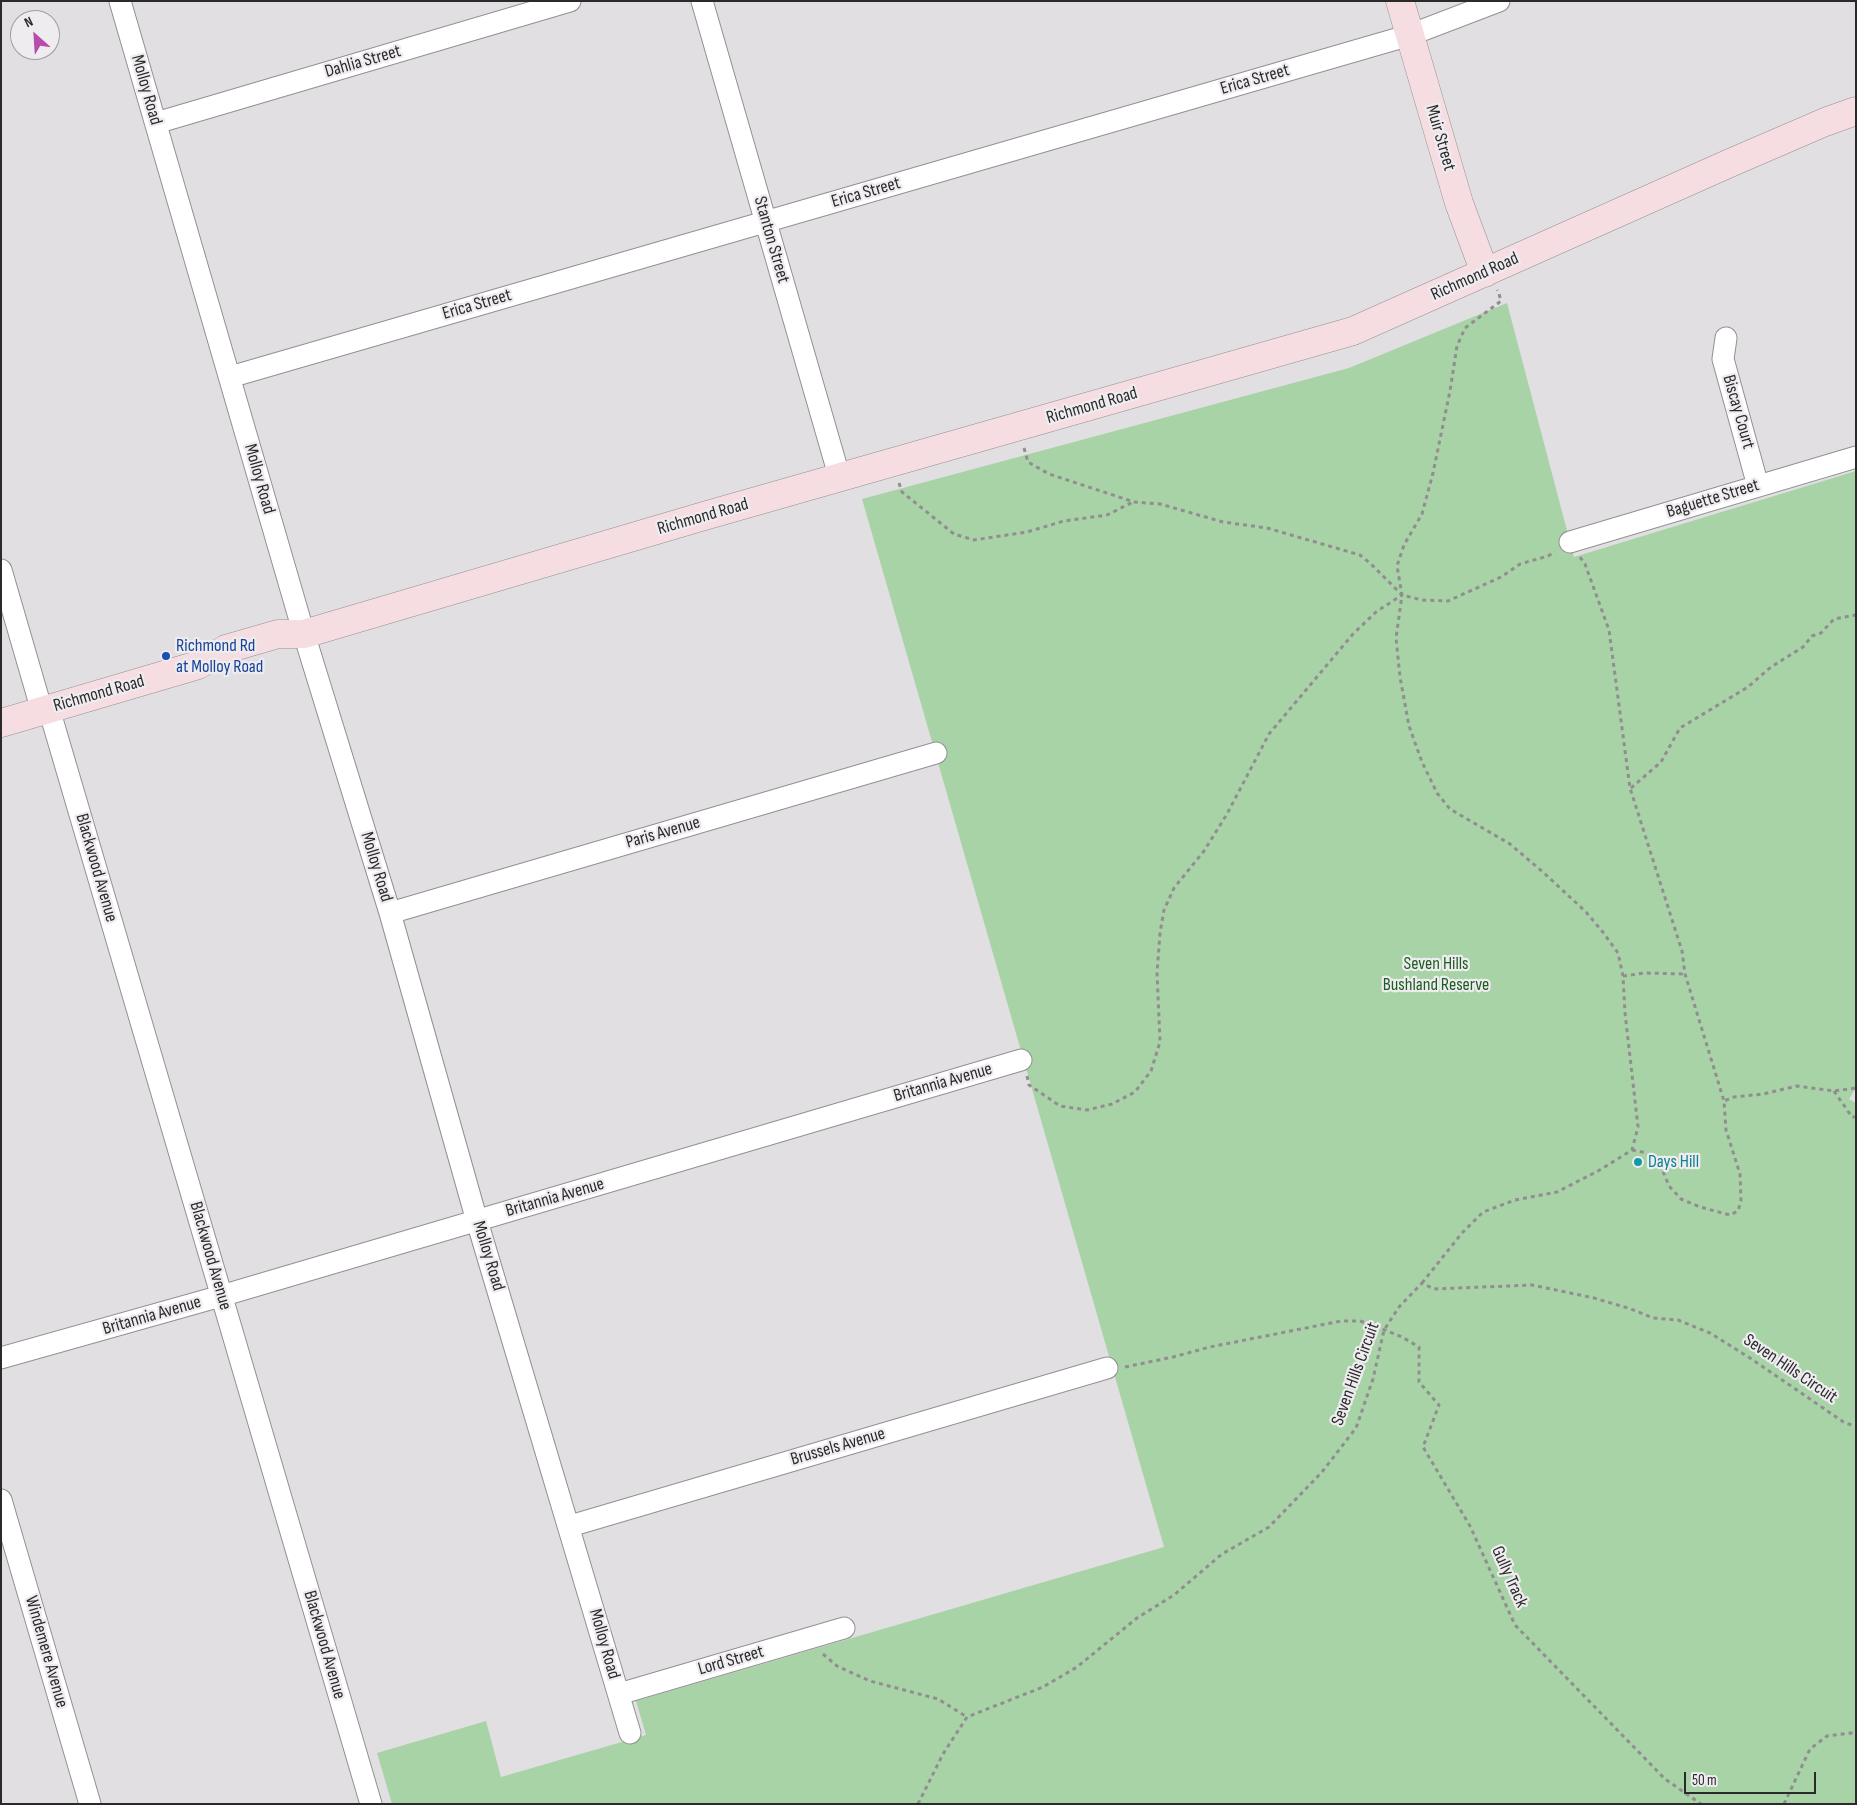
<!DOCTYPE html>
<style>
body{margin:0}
#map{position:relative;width:1857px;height:1805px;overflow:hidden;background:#e1dfe2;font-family:"Sofia Sans Condensed",sans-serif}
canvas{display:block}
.frame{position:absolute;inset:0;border:2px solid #2b2a2b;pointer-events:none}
.north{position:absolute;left:10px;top:10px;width:50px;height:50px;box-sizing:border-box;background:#efecf0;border:1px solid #a19ea1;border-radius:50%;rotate:334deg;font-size:14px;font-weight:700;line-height:20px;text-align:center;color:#2b2a2b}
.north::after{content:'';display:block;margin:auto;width:18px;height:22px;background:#b84cad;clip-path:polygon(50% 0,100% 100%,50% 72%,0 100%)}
.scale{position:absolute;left:1684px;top:1772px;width:132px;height:22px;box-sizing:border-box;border:2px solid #2b2a2b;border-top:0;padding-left:6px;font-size:15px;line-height:18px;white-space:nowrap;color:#2b2a2b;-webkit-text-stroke:4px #efecf0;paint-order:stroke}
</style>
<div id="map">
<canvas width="1857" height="1805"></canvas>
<div class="frame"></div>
<div class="north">N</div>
<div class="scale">50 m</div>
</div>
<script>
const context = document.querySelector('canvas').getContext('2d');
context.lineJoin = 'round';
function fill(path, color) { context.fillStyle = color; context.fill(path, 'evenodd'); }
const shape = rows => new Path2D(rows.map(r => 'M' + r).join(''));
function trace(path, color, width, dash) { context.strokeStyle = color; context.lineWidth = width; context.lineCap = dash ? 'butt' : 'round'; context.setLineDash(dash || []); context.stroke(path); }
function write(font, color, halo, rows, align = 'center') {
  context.font = font + ' "Sofia Sans Condensed",sans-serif'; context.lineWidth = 4.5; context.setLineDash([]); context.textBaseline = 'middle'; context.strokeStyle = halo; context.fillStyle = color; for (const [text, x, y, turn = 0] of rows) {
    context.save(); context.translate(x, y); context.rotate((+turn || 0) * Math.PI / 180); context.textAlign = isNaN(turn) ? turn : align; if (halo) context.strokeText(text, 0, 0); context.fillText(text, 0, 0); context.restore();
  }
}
fill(shape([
 [1507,303,1574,557,1856,471,1856,1088,1849,1099,1856,1103,1856,1804,392,1804,377,1753,486,1721,501,1777,646,1735,636,1701,1164,1547,862,499,1349,368]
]), '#a8d3a7');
const street = shape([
 [120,1,304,634,390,913,477,1221,630,1733],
 [702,1,840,479],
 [156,123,570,1],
 [1726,338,1723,359,1758,486],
 [230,377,1410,35,1499,1],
 [1570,542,1856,457],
 [1,570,42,711],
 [49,709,371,1804],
 [390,913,936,753],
 [1,1358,221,1296,1021,1060],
 [1,1500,90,1804],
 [570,1526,1107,1368],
 [619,1694,844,1628]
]);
const secondary = shape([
 [1400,1,1459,203,1485,273],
 [1,723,198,665,226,649,278,634,304,634,704,516,1353,331,1730,163,1825,122,1856,111]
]);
trace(street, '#929093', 23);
trace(secondary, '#929093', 29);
trace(shape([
 [1024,448,1028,462,1049,474,1134,502,1160,504,1223,522,1267,528,1360,555,1371,564,1402,595,1422,600,1448,601,1501,577,1520,564,1548,556,1555,552],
 [899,483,902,492,954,534,974,540,1027,532,1064,521,1107,515,1133,502],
 [1580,557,1585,564,1609,630,1630,788,1682,951,1685,974,1724,1101],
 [1631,788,1661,762,1680,728,1748,687,1771,667,1803,647,1812,636,1821,633,1834,619,1856,615],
 [1623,976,1645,973,1685,974],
 [1027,1076,1029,1085,1060,1106,1087,1110,1112,1104,1135,1092,1151,1071,1160,1042,1157,973,1160,933,1164,910,1174,888,1204,851,1227,814,1269,734,1353,634,1376,612,1402,595],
 [1834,1091,1852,1117,1856,1117],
 [1632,1150,1647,1153,1662,1169,1669,1186,1681,1199,1700,1207,1730,1215,1738,1211,1741,1201,1740,1174,1726,1130,1724,1101,1734,1097,1763,1094,1797,1086,1834,1091,1856,1088],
 [1422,1283,1462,1233,1483,1212,1515,1200,1557,1192,1598,1171,1632,1150,1638,1127,1625,1013,1623,976,1618,953,1602,931,1586,912,1544,873,1510,844,1450,809,1437,793,1422,762,1409,726,1400,677,1396,638,1402,595,1397,566,1404,545,1422,514,1433,473,1450,391,1457,346,1465,328,1501,301,1499,294,1497,290],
 [1125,1367,1173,1357,1210,1347,1341,1321,1360,1321,1375,1326,1402,1337,1419,1347,1419,1382,1439,1405,1423,1447,1470,1526,1515,1625,1665,1779,1701,1804],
 [823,1654,837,1666,870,1681,938,1699,967,1717],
 [918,1804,943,1754,967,1717,1043,1687,1077,1667,1137,1618,1174,1595,1222,1554,1269,1527,1322,1472,1356,1428,1373,1379,1384,1330,1399,1307,1422,1283,1434,1289,1532,1285,1594,1298,1631,1309,1653,1318,1678,1320,1710,1333,1750,1358,1845,1423,1856,1426],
 [1784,1804,1810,1749,1827,1736,1851,1733,1856,1735]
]), '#908e90', 3, [4, 4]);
trace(street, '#fff', 21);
trace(secondary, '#f5dde1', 28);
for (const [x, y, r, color] of [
 [166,656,5,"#1a4fb4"],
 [1638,1162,5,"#0f9aa8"]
]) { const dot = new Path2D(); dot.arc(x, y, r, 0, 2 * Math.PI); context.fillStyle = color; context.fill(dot); trace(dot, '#efecf0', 2); }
write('18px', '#2b2a2b', '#efecf0', [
 ["Dahlia Street",363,62,-16],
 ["Erica Street",1255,80,-16],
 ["Molloy Road",146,90,74],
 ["Muir Street",1440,138,74],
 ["Erica Street",866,193,-16],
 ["Stanton Street",771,240,74],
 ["Richmond Road",1475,277,-24],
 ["Erica Street",477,305,-16],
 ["Richmond Road",1092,406,-16],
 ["Biscay Court",1738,412,74],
 ["Molloy Road",259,479,74],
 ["Baguette Street",1713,499,-17],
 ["Richmond Road",703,517,-16],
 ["Richmond Road",99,694,-16],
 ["Paris Avenue",663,833,-16],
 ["Molloy Road",376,867,73],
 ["Blackwood Avenue",96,868,74],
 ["Britannia Avenue",943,1083,-16],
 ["Britannia Avenue",555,1198,-16],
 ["Blackwood Avenue",210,1256,74],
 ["Molloy Road",488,1256,73],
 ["Britannia Avenue",152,1316,-16],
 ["Seven Hills Circuit",1790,1369,34],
 ["Seven Hills Circuit",1356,1374,-70],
 ["Brussels Avenue",838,1447,-16],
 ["Gully Track",1509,1577,66],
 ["Molloy Road",604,1644,74],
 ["Blackwood Avenue",324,1645,74],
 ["Windemere Avenue",46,1652,74],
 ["Lord Street",731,1661,-16]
]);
write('18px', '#164399', '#efecf0', [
 ["Richmond Rd",176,646],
 ["at Molloy Road",176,667]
], 'left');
write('18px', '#1b5e20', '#efecf0', [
 ["Seven Hills",1436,964],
 ["Bushland Reserve",1436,985]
]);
write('18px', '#0d838f', '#efecf0', [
 ["Days Hill",1648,1162]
], 'left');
</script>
